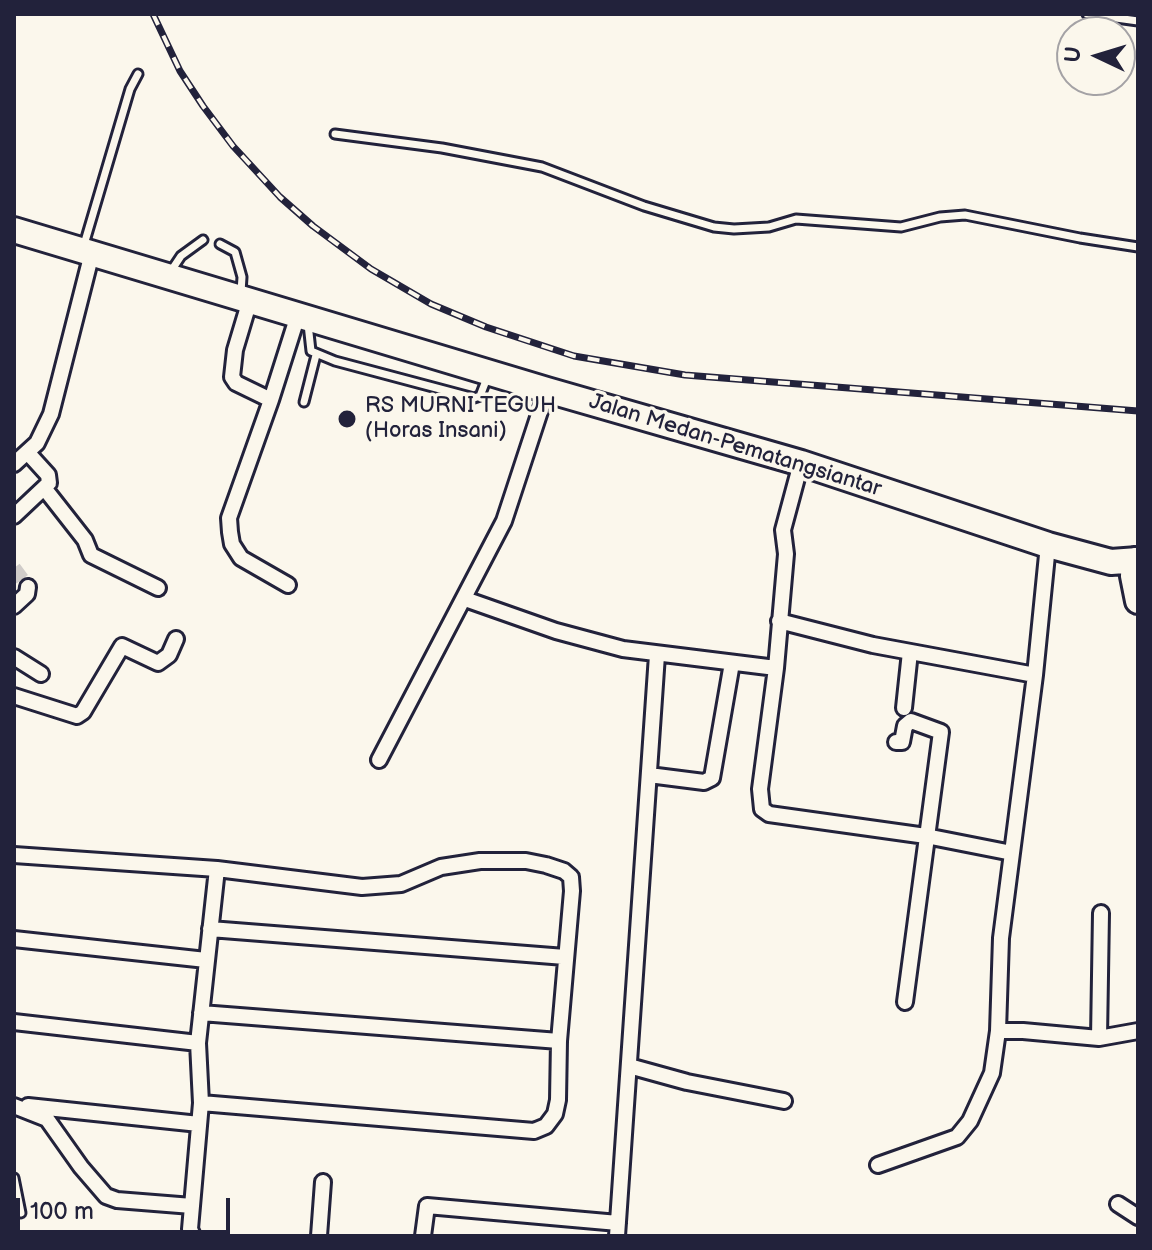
<!DOCTYPE html>
<style>
body{margin:0}
#map{position:relative;width:1152px;height:1250px;overflow:hidden;background:#fbf7ec;font-family:"Balsamiq Sans",sans-serif}
canvas{display:block}
.frame{position:absolute;inset:0;border:16px solid #22223b;pointer-events:none}
.north{position:absolute;left:1056px;top:16px;width:80px;height:80px;box-sizing:border-box;background:#fbf7ec;border:2px solid #a4a2a5;border-radius:50%;rotate:274deg;font-size:22px;font-weight:700;line-height:32px;text-align:center;color:#22223b}
.north::after{content:'';display:block;margin:auto;width:28px;height:36px;background:#22223b;clip-path:polygon(50% 0,100% 100%,50% 72%,0 100%)}
.scale{position:absolute;left:16px;top:1198px;width:214px;height:36px;box-sizing:border-box;border:4px solid #22223b;border-top:0;padding-left:10px;font-size:24px;line-height:28px;white-space:nowrap;color:#22223b;-webkit-text-stroke:6px #fbf7ec;paint-order:stroke}
</style>
<div id="map">
<canvas width="1152" height="1250"></canvas>
<div class="frame"></div>
<div class="north">U</div>
<div class="scale">100 m</div>
</div>
<script>
const context = document.querySelector('canvas').getContext('2d');
context.lineJoin = 'round';
const shape = rows => new Path2D(rows.map(r => 'M' + r).join(''));
function trace(path, color, width, dash) { context.strokeStyle = color; context.lineWidth = width; context.lineCap = dash ? 'butt' : 'round'; context.setLineDash(dash || []); context.stroke(path); }
function write(font, color, halo, rows, align = 'center') {
  context.font = font + ' "Balsamiq Sans",sans-serif'; context.lineWidth = 7; context.setLineDash([]); context.textBaseline = 'middle'; context.strokeStyle = halo; context.fillStyle = color; for (const [text, x, y, turn = 0] of rows) {
    context.save(); context.translate(x, y); context.rotate((+turn || 0) * Math.PI / 180); context.textAlign = isNaN(turn) ? turn : align; if (halo) context.strokeText(text, 0, 0); context.fillText(text, 0, 0); context.restore();
  }
}
trace(shape([
 [14,568,28,587]
]), '#d0ccc9', 14, [14, 7]);
const service = shape([
 [1087,14,1138,21],
 [335,134,442,148,542,167,644,206,714,227,734,229,769,227,796,219,901,227,940,217,965,215,1080,238,1138,247],
 [220,244,235,252,242,277,241,292],
 [83,248,130,89,138,74],
 [171,271,181,256,203,240],
 [308,324,311,351,335,361,474,398,480,396,487,378],
 [304,402,316,355],
 [14,1178,21,1213]
]);
const minor = shape([
 [250,300,235,350,232,377,236,383,271,400,229,518,230,532,232,544,241,558,288,585],
 [271,400,298,315],
 [801,463,783,530,786,554,776,668,760,789,762,809,769,814,926,836,1012,853],
 [14,464,37,443,51,414,92,253],
 [45,489,85,540,91,555,158,588],
 [14,516,49,483,48,475,28,453],
 [465,599,556,631,623,649,776,668],
 [14,606,27,594,28,587],
 [779,621,873,645,1035,675],
 [14,657,41,674],
 [14,696,77,716,83,712,122,646,158,663,169,655,176,639],
 [904,708,910,652],
 [896,742,902,742,905,726,911,721,941,732,905,1002],
 [379,760,504,521,547,390],
 [649,775,704,782,712,778,732,663],
 [14,855,217,869,362,887,401,884,441,867,480,861,526,861,546,865,564,871,571,877,572,891,559,1041,558,1100,555,1114,546,1126,534,1131,201,1103],
 [210,929,565,957],
 [14,939,206,960],
 [201,1013,559,1041],
 [14,1022,198,1043],
 [998,1031,1023,1031,1099,1038,1138,1031],
 [1099,1038,1101,913],
 [629,1066,687,1082,784,1101],
 [14,1106,47,1119,81,1167,106,1196,117,1200,192,1206],
 [28,1106,199,1124],
 [878,1165,957,1137,970,1121,992,1073,998,1031,1001,938,1035,675,1048,545],
 [1118,1204,1138,1217],
 [193,1236,190,1229,201,1103,198,1043,217,869],
 [319,1236,323,1182],
 [423,1236,427,1206,618,1223],
 [617,1236,657,655]
]);
const trunk = shape([
 [14,230,547,390,801,463,1048,545,1111,562,1138,560],
 [1134,560,1133,576,1138,601]
]);
trace(service, '#22223b', 13);
trace(minor, '#22223b', 20);
trace(trunk, '#22223b', 30);
trace(service, '#fbf7ec', 7);
trace(minor, '#fbf7ec', 14);
trace(trunk, '#fbf7ec', 24);
const rail = shape([
 [153,14,180,71,203,106,233,146,280,197,313,226,371,269,431,304,486,327,574,356,685,375,1138,411]
]);
trace(rail, '#22223b', 7);
trace(rail, '#fbf7ec', 4, [12]);
for (const [x, y, r, color] of [
 [347,419,10,"#22223b"]
]) { const dot = new Path2D(); dot.arc(x, y, r, 0, 2 * Math.PI); context.fillStyle = color; context.fill(dot); trace(dot, '#fbf7ec', 3); }
write('22px', '#22223b', '#fbf7ec', [
 ["RS MURNI TEGUH",365,406],
 ["(Horas Insani)",365,431]
], 'left');
write('22px', '#22223b', '#fbf7ec', [
 ["Jalan Medan-Pematangsiantar",735,446,17]
]);
</script>
